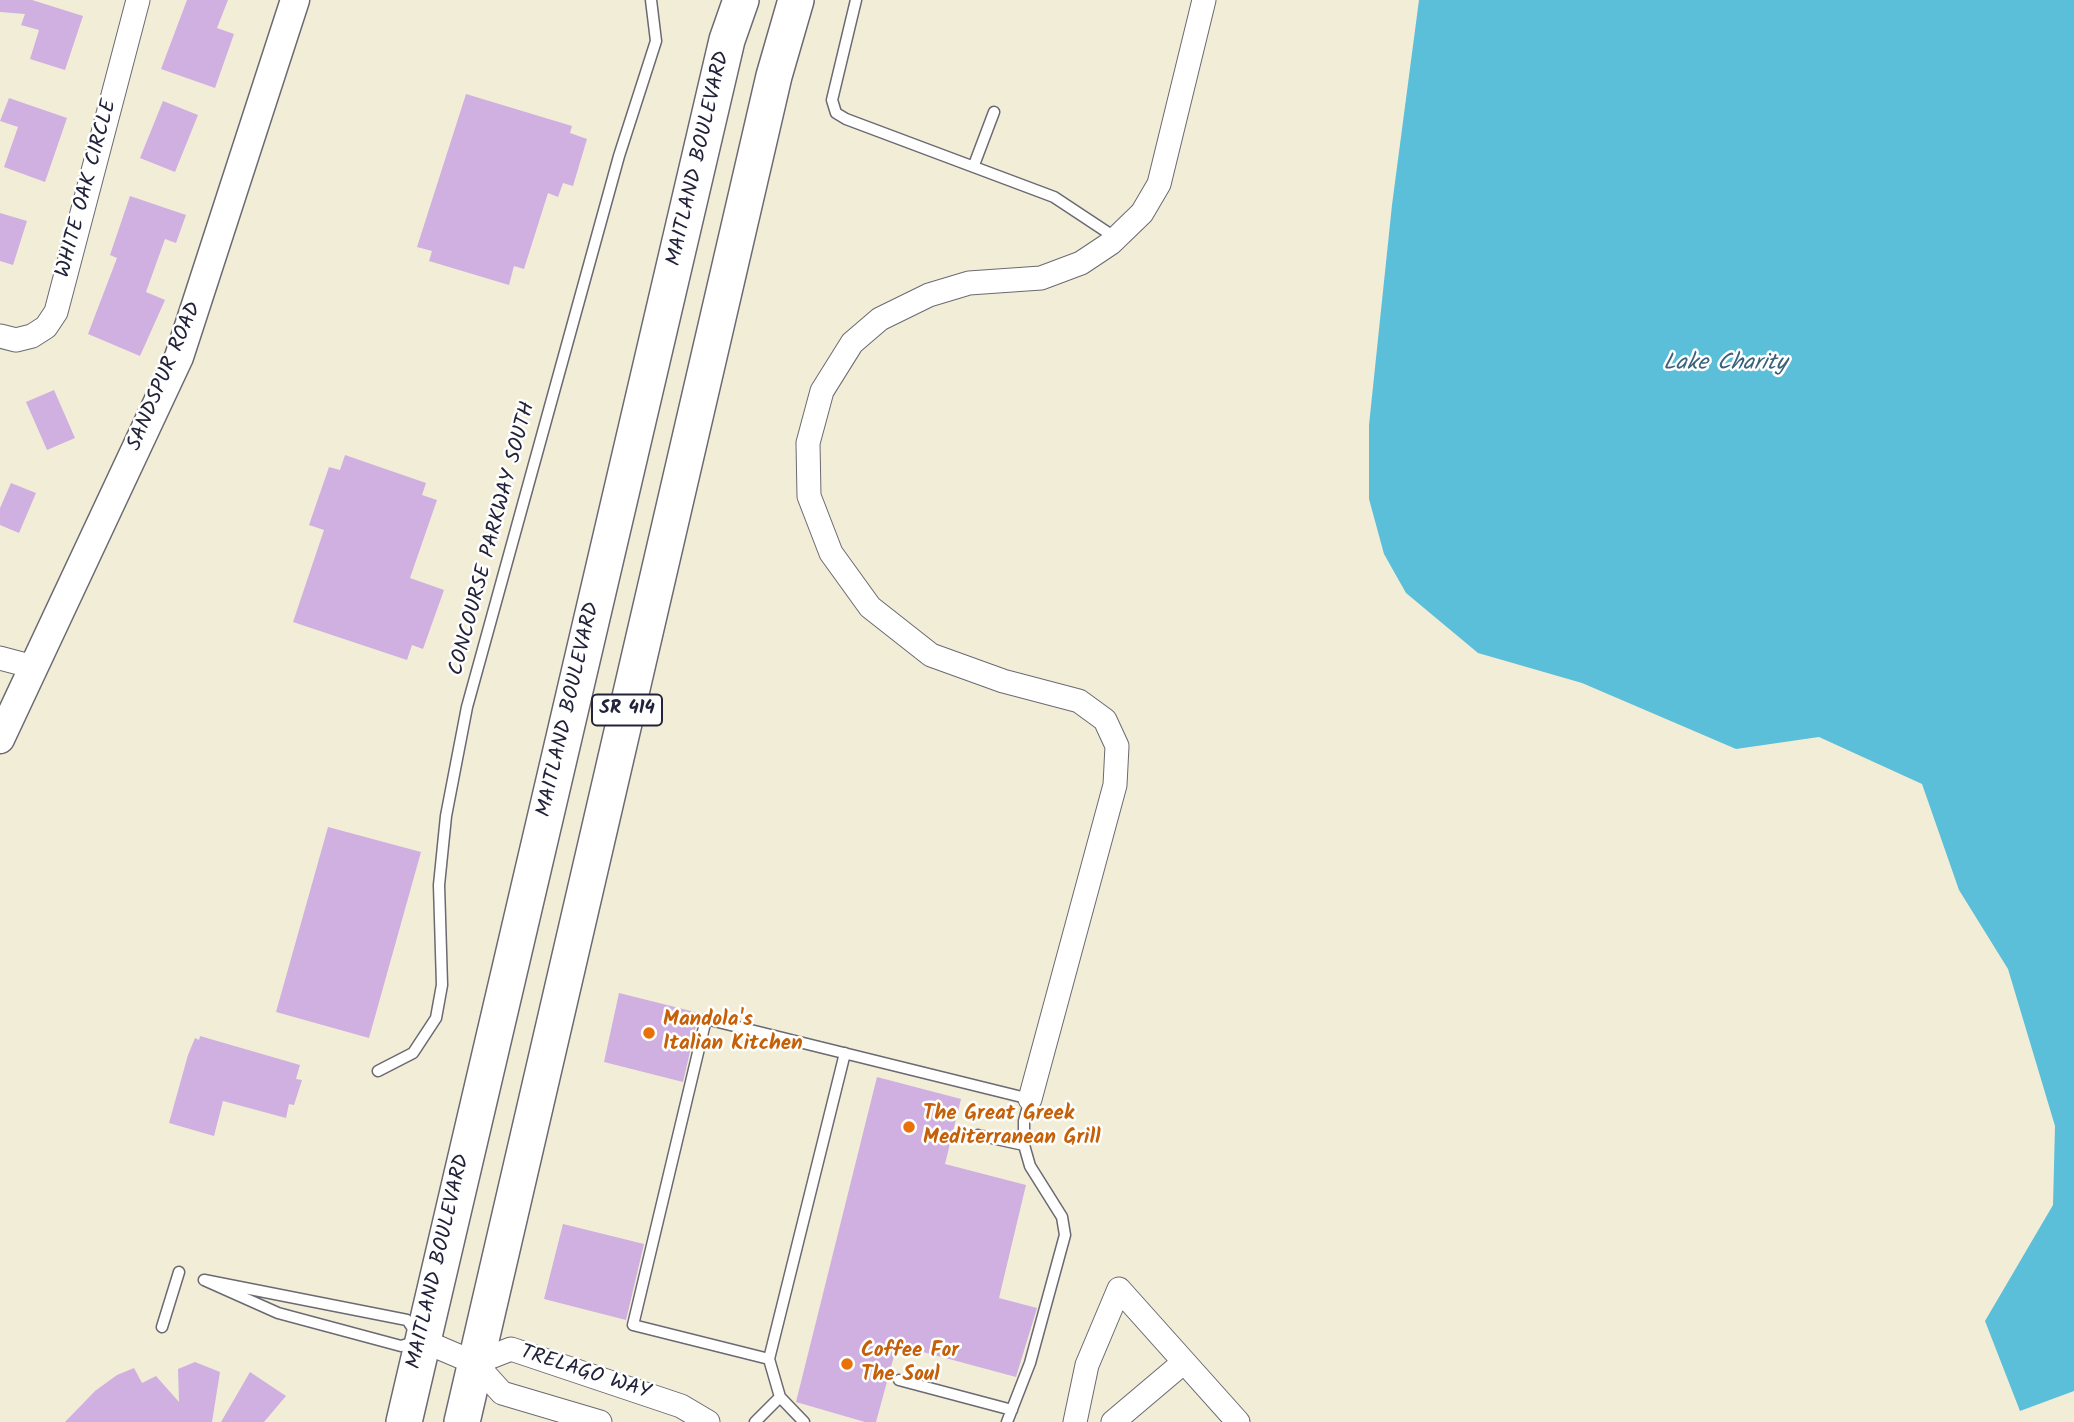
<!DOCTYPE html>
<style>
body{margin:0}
canvas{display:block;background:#f2edd7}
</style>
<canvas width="2074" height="1422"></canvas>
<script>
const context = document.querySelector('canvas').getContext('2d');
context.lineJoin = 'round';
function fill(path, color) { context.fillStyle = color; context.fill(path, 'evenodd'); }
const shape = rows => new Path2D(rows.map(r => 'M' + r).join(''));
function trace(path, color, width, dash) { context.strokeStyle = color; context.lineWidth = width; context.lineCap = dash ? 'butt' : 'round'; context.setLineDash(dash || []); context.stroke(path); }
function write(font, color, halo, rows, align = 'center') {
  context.font = font + ' Kalam,sans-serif'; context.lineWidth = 5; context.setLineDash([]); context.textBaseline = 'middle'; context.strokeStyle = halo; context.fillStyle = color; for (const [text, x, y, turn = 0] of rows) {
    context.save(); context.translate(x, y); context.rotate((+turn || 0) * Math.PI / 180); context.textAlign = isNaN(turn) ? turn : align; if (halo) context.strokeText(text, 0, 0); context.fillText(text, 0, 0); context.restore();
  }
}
fill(shape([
 [1419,0,2074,0,2074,1391,2020,1411,1985,1321,2053,1205,2055,1126,2008,969,1959,890,1922,784,1819,737,1736,749,1582,683,1478,653,1406,593,1384,554,1369,499,1369,425,1392,205]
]), '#5cbfda');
fill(shape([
 [0,0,32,0,83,16,65,70,30,59,39,30,21,25,25,14,0,12],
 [187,0,228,0,217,28,234,34,215,88,161,69],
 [466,94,572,126,570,133,587,139,573,186,563,183,558,197,548,193,524,269,514,266,509,285,429,261,432,251,417,247],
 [9,98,67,118,45,182,4,167,18,127,0,121],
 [163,101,198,115,175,172,140,158],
 [130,196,186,215,176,243,165,239,146,292,165,300,140,356,88,334,117,258,110,255],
 [0,213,27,221,13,265,0,261],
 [54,390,75,438,47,450,26,402],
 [345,455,426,483,422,495,437,500,410,578,444,590,423,649,412,645,407,660,293,622,324,530,309,525,329,467,340,470],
 [11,483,36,493,19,533,0,525,0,508],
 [328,827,421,852,369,1038,276,1012],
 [619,993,699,1013,683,1082,604,1062],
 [200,1036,300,1065,296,1079,302,1080,294,1105,289,1104,286,1118,223,1101,214,1136,169,1123,188,1055,195,1038,199,1040],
 [877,1077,961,1099,945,1164,1026,1185,999,1298,1037,1308,1016,1377,897,1345,876,1422,865,1422,796,1402],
 [563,1224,644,1244,626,1320,544,1299],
 [195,1362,220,1372,212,1422,65,1422,95,1391,117,1375,134,1368,142,1383,156,1376,179,1402,178,1369],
 [250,1372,286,1396,264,1422,221,1422]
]), '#cfb0e1');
const service = shape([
 [856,0,832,100,836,113,846,119,1054,197,1116,238],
 [974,165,994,112],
 [378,1071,413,1053,436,1018,442,985,439,885,446,816,467,707,619,156,656,41,651,0],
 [978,1135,1024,1145],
 [204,1280,407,1320,421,1340,401,1346,278,1313,204,1280],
 [162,1327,179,1272],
 [769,1359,845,1053],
 [899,1380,1012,1410],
 [780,1397,804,1422],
 [755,1422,780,1397,769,1359,633,1325,706,1019,1030,1099,1024,1121,1024,1145,1030,1166,1062,1217,1065,1235,1030,1363,1007,1422]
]);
const minor = shape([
 [0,336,16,340,32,336,46,327,56,312,138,0],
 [0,658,34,667],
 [1030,1099,1115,785,1117,746,1105,720,1079,701,1003,681,931,655,870,607,831,553,809,496,808,443,822,391,852,343,880,319,929,295,969,283,1041,278,1081,263,1111,243,1142,213,1159,184,1204,0],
 [421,1340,475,1363,502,1393,600,1422],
 [475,1363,511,1349,681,1406,708,1422],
 [1075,1422,1087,1365,1119,1289,1238,1422],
 [1113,1422,1184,1362]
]);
const tertiary = shape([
 [0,739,179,357,295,0]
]);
const primary = shape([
 [404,1422,727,40,741,0],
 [462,1422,774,76,796,0]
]);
trace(service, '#6b6972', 13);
trace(minor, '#6b6972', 25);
trace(tertiary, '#6b6972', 31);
trace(primary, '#6b6972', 38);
trace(service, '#fff', 10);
trace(minor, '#fff', 23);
trace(tertiary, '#fff', 28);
trace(primary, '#fff', 35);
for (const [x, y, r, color] of [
 [649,1033,7,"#e8710a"],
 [909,1127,7,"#e8710a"],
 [847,1364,7,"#e8710a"]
]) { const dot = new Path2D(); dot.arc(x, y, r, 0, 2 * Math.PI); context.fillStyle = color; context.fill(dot); trace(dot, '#fff', 2.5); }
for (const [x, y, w] of [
 [627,710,70]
]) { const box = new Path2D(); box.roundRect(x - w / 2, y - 15.5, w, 31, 5); context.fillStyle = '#fff'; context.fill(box); trace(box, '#22223b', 2); }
write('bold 19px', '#22223b', null, [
 ["SR 414",627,710]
]);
write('21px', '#22223b', '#fff', [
 ["MAITLAND BOULEVARD",700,159,-77],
 ["WHITE OAK CIRCLE",88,189,-75],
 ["SANDSPUR ROAD",166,377,-67],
 ["CONCOURSE PARKWAY SOUTH",494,539,-75],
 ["MAITLAND BOULEVARD",570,710,-77],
 ["MAITLAND BOULEVARD",440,1262,-77],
 ["TRELAGO WAY",585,1374,18]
]);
write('bold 21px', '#c56008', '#fff', [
 ["Mandola's",663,1021],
 ["Italian Kitchen",663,1045],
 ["The Great Greek",923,1115],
 ["Mediterranean Grill",923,1139],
 ["Coffee For",861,1352],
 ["The Soul",861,1376]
], 'left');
write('italic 23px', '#39617b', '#fff', [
 ["Lake Charity",1725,365]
]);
</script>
